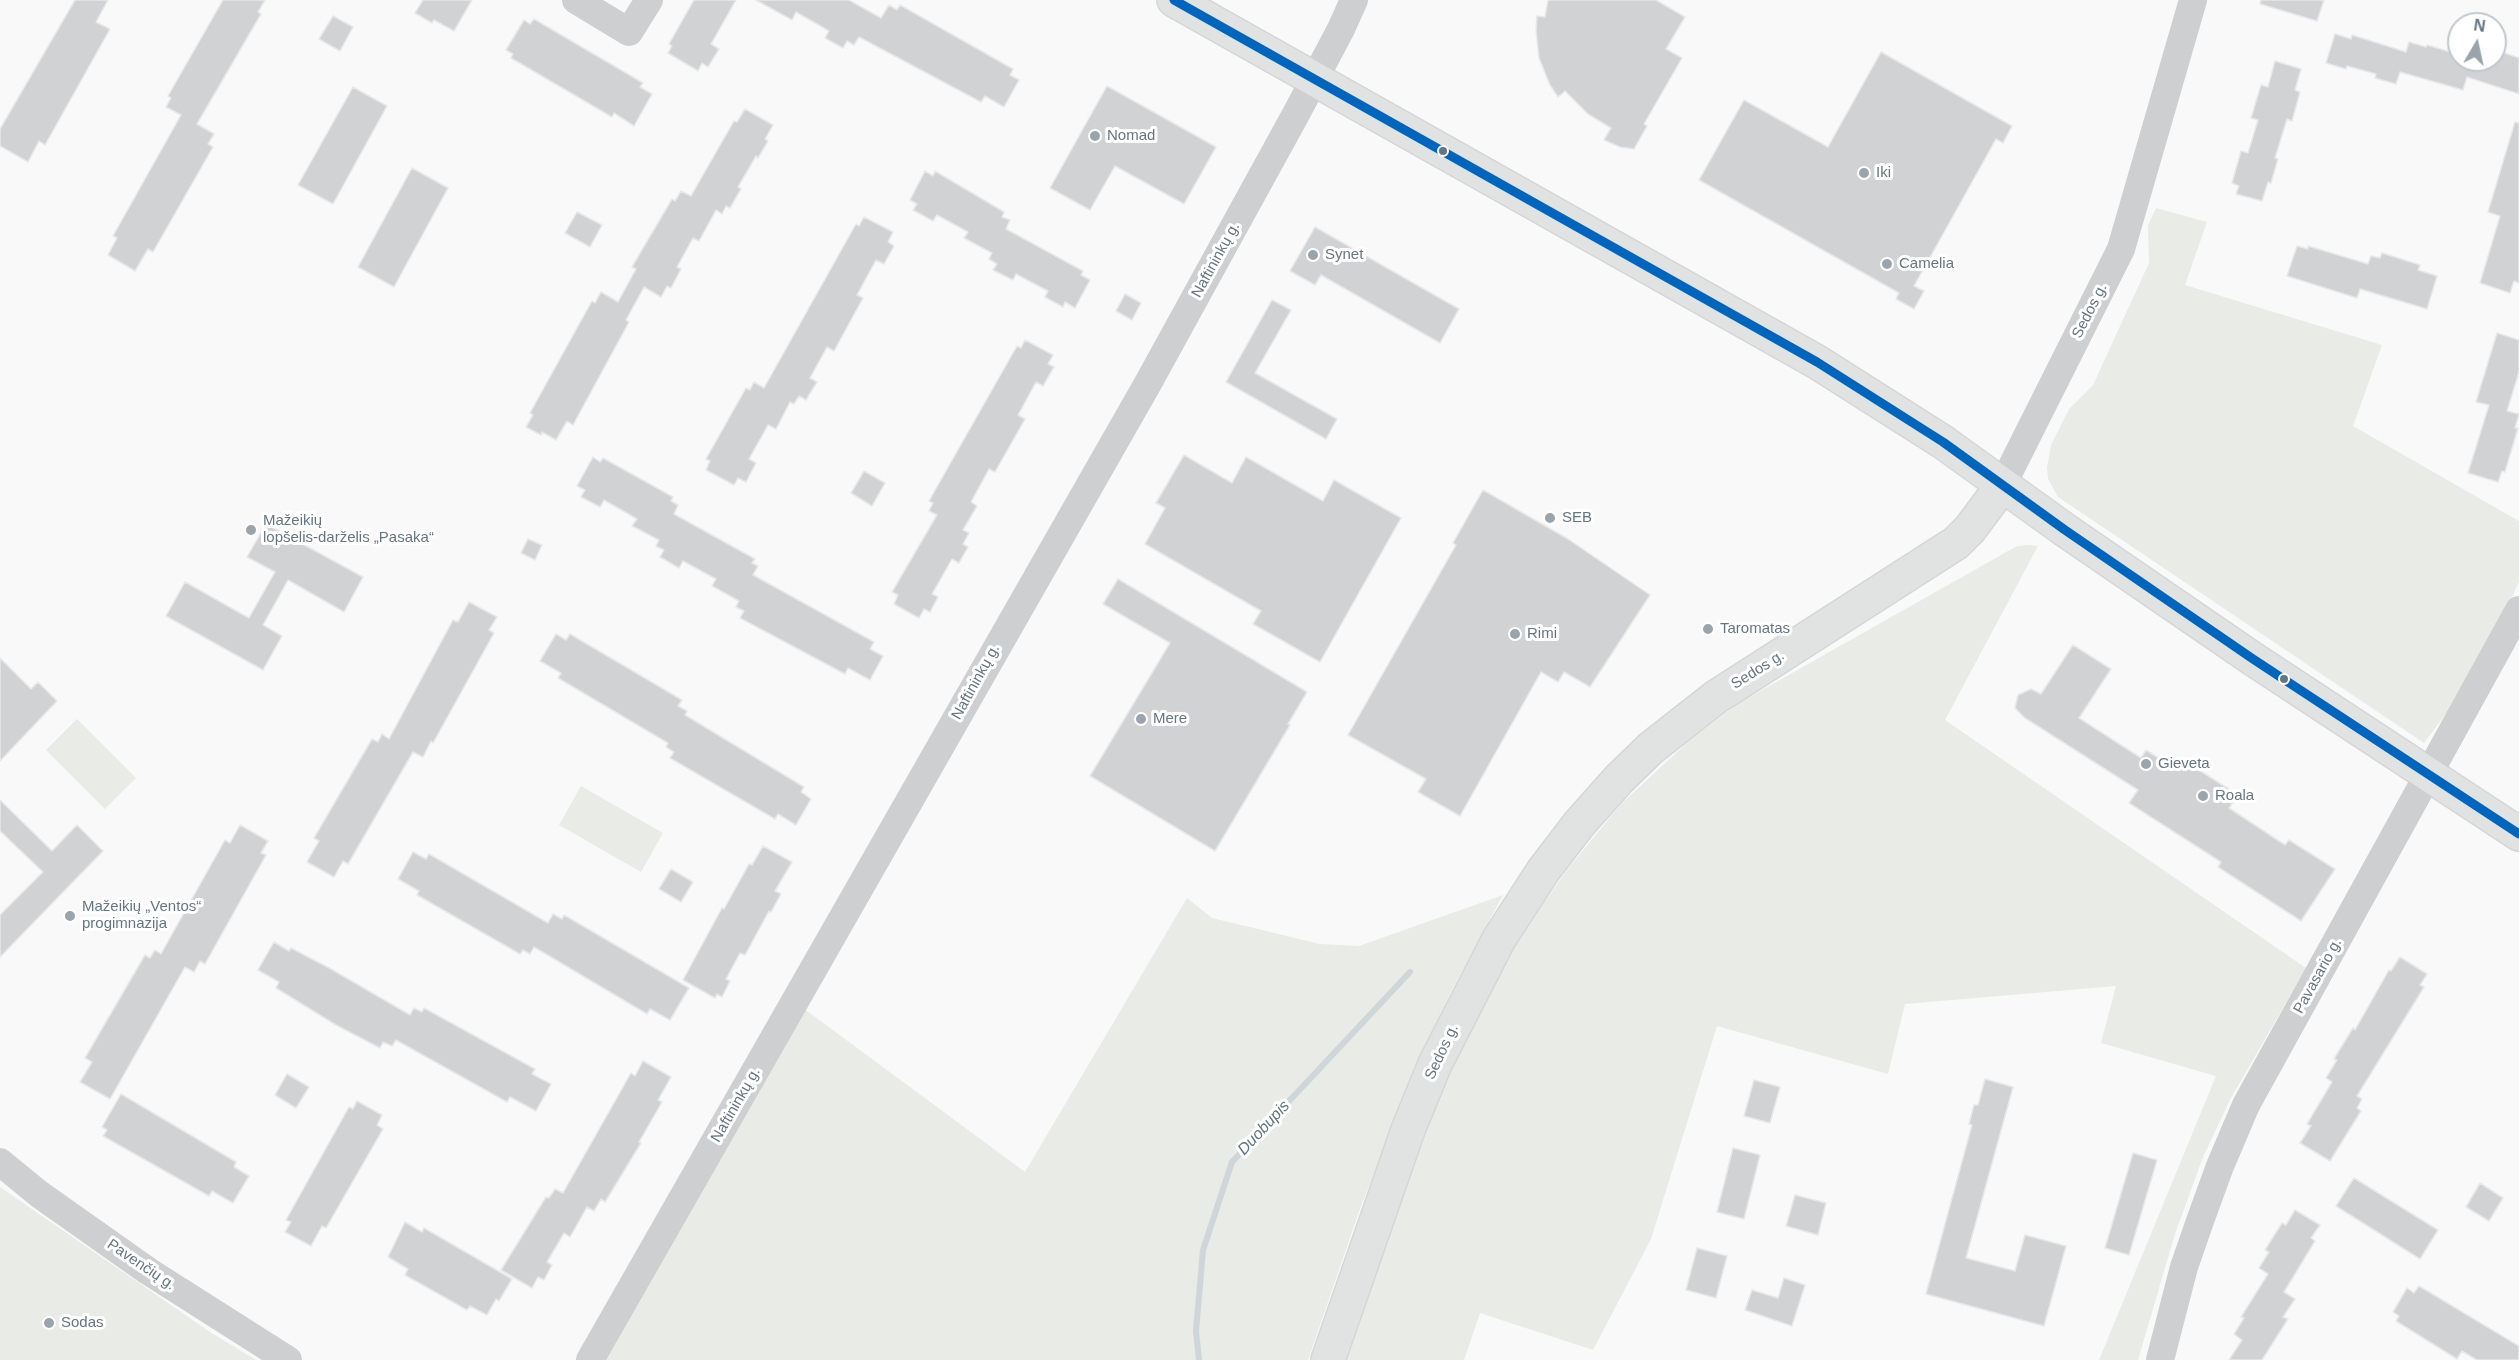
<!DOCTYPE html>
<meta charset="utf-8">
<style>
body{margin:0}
#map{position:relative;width:2519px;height:1360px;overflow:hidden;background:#f9f9f9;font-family:Helvetica,sans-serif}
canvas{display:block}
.north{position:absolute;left:2447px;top:12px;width:60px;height:60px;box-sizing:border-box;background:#fff;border:2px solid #c1c8cd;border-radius:50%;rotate:9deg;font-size:16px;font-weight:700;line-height:24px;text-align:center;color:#657683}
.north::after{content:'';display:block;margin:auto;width:21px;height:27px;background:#99a4ac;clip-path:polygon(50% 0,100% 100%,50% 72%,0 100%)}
</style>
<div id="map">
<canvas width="2519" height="1360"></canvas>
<div class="north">N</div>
</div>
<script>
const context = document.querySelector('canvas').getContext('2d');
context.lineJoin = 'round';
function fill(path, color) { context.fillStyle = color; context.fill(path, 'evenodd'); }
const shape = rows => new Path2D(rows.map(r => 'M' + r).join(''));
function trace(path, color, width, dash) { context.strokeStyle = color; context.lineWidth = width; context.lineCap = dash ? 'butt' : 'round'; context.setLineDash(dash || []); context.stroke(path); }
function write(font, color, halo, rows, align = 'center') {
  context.font = font + ' Helvetica,sans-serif'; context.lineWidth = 6; context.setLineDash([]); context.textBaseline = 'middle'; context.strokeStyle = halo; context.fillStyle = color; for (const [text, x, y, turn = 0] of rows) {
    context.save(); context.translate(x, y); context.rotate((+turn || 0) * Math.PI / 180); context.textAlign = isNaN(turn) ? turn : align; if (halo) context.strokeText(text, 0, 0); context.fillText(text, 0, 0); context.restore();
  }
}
fill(shape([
 [2156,208,2207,222,2185,285,2382,345,2353,426,2519,521,2519,581,2499,628,2468,684,2424,743,2058,497,2048,479,2047,468,2051,445,2069,409,2093,385,2149,263,2148,225],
 [2029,545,2038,546,1945,720,2306,968,2231,1098,2203,1157,2175,1234,2138,1360,2099,1360,2216,1076,2101,1043,2116,986,1905,1004,1888,1074,1717,1026,1651,1239,1593,1350,1480,1313,1464,1360,1344,1360,1441,1085,1513,946,1567,870,1621,804,1688,742,1739,703,2017,546],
 [77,719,136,778,105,809,46,750],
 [581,786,663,833,641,872,559,825],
 [1503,895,1452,990,1414,1074,1361,1206,1308,1360,599,1360,803,1008,1025,1172,1187,898,1212,918,1320,944,1359,946],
 [0,1187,210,1332,256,1360,0,1360]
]), '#e8ebe6');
trace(shape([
 [1199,1360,1196,1331,1203,1250,1232,1162,1410,972]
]), '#ced6d9', 6);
const building = shape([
 [75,0,108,0,96,22,110,29,45,145,39,141,28,162,0,146,0,129,75,0],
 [223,0,265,0,258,12,261,14,197,124,214,134,208,144,213,147,153,252,148,249,135,271,108,255,117,238,113,236,181,115,166,107,171,98,168,96,223,0],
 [423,0,472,0,454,31,434,20,432,23,415,13,423,0],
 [694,0,736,0,711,44,719,49,708,67,702,63,698,71,668,53,672,46,669,44,694,0],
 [756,0,849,0,881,18,889,5,897,10,900,5,1013,69,1010,75,1019,80,1004,107,985,96,981,102,859,37,854,45,847,41,843,48,825,38,829,31,796,12,792,20,756,0],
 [1548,0,1656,0,1685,17,1666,49,1682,58,1644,124,1647,126,1634,149,1620,147,1604,140,1611,128,1588,114,1565,91,1558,97,1550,85,1539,58,1536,30,1537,16,1545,17,1548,0],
 [2261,0,2324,0,2317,21,2260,4,2261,0],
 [333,16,353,27,340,51,319,39,333,16],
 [534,19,643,83,640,87,652,94,634,126,614,113,612,117,511,58,513,54,506,50,524,20,530,24,534,19],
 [2335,34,2351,39,2352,35,2406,52,2409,42,2426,47,2427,45,2457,54,2455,60,2495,60,2496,50,2519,58,2519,94,2467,77,2463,90,2400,72,2396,84,2375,78,2376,74,2347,66,2346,69,2326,63,2335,34],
 [1881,52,2012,126,2003,143,1996,139,1914,286,1924,291,1914,309,1896,299,1899,293,1699,180,1744,100,1828,147,1881,52],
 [2275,61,2301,69,2295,90,2300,92,2292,121,2287,119,2275,158,2278,159,2271,183,2268,182,2262,201,2236,194,2239,186,2232,183,2241,151,2248,153,2258,120,2251,118,2261,85,2268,87,2275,61],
 [1107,86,1216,147,1184,204,1115,166,1090,210,1050,188,1107,86],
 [353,87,387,106,333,204,298,185,353,87],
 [745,109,773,125,765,139,768,141,758,158,756,156,738,187,741,189,730,208,726,206,722,214,716,210,699,241,693,238,677,267,681,269,671,288,667,286,661,297,644,287,626,320,629,322,573,425,567,421,556,440,542,432,541,435,526,427,533,415,530,413,592,301,595,303,601,292,618,302,636,269,632,267,672,199,675,201,681,191,691,196,734,121,737,122,745,109],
 [2515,122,2519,123,2519,283,2514,281,2510,293,2480,283,2500,216,2488,212,2515,122],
 [412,168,448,188,394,287,358,267,412,168],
 [925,171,933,176,935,171,1004,212,1002,217,1010,220,1006,229,1083,271,1081,275,1090,280,1075,308,1065,302,1063,307,1045,297,1048,291,1016,274,1013,280,993,270,997,264,989,259,992,253,964,238,968,232,937,215,933,221,913,210,917,204,910,200,925,171],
 [577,212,602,225,590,247,565,233,577,212],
 [864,217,893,232,888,242,894,246,884,264,876,260,857,295,863,298,834,351,827,347,810,378,817,382,806,400,799,396,794,404,790,402,776,429,768,425,749,459,756,463,746,482,738,478,734,485,706,470,710,461,706,459,746,388,750,390,754,382,764,388,856,224,859,226,864,217],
 [1315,227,1459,309,1440,343,1321,275,1315,285,1290,271,1315,227],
 [2297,246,2308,249,2308,246,2368,264,2371,256,2380,258,2382,253,2420,265,2418,270,2437,276,2427,309,2360,289,2357,298,2287,276,2297,246],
 [1125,294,1141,303,1132,320,1116,311,1125,294],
 [1272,300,1291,310,1255,373,1337,419,1326,439,1226,382,1272,300],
 [2497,333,2519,340,2519,372,2507,411,2519,414,2515,428,2518,428,2505,472,2502,471,2498,482,2468,473,2489,405,2476,402,2497,333],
 [1025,340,1053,355,1048,364,1054,367,1043,386,1036,382,1018,415,1025,419,995,472,989,469,971,502,977,506,963,530,969,533,963,544,968,547,959,563,952,559,932,594,938,597,930,612,924,609,919,618,894,604,898,595,892,592,937,515,929,511,933,503,929,501,1017,346,1021,348,1025,340],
 [1184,455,1232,483,1246,457,1323,501,1334,480,1401,518,1320,662,1253,624,1261,611,1145,544,1165,508,1156,503,1184,455],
 [593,457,600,462,603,458,673,497,671,501,678,505,674,514,755,559,752,563,758,566,753,575,874,642,870,649,883,656,870,680,848,668,845,674,740,618,744,611,736,607,739,601,712,586,716,579,683,561,679,568,660,557,664,550,656,546,659,540,632,526,637,519,604,500,600,507,581,497,585,490,577,486,593,457],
 [864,471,885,483,872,506,851,493,864,471],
 [1483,490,1568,539,1650,595,1590,687,1564,672,1558,682,1541,672,1460,816,1418,792,1426,779,1348,735,1456,545,1453,543,1483,490],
 [266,524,363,577,344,612,288,580,263,625,282,636,263,670,166,616,185,582,249,618,275,572,247,557,266,524],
 [528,539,542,545,535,560,521,553,528,539],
 [1118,579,1307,692,1288,724,1290,725,1215,851,1090,776,1170,643,1103,604,1118,579],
 [469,602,497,617,489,630,494,633,433,743,431,741,423,757,413,752,348,864,343,861,334,877,307,862,319,841,314,838,372,739,378,742,382,734,389,739,453,620,458,622,469,602],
 [556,634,566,640,570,634,682,700,678,706,687,711,685,715,804,787,801,792,811,799,796,825,778,814,775,819,670,758,674,752,666,747,668,743,558,678,561,673,540,661,556,634],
 [2073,645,2111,669,2079,718,2141,758,2146,750,2166,763,2199,770,2238,795,2229,808,2285,845,2289,840,2335,869,2301,921,2218,867,2221,862,2129,803,2138,790,2025,718,2015,708,2018,695,2031,689,2041,694,2073,645],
 [0,658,31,689,38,682,57,701,0,761,0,658],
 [0,800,52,851,77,825,103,851,0,957,0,915,43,872,0,831,0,800],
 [240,825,268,841,261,853,266,855,205,964,200,961,194,972,185,967,110,1099,80,1082,92,1062,85,1058,145,955,150,958,155,950,161,954,225,840,230,843,240,825],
 [763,846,792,862,775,891,781,894,771,912,769,911,745,955,740,953,726,979,730,981,722,997,717,994,715,998,683,980,722,908,724,909,749,864,752,865,763,846],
 [413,852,426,859,429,854,548,923,553,914,562,919,564,915,689,988,670,1020,650,1009,647,1014,534,947,530,954,523,950,520,954,417,895,419,891,398,879,413,852],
 [671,869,693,882,681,902,659,889,671,869],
 [274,942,289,951,291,948,331,969,410,1015,414,1008,422,1012,424,1008,535,1069,532,1074,551,1084,536,1111,510,1097,507,1102,396,1040,392,1046,383,1042,380,1048,336,1025,276,988,279,982,258,970,274,942],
 [2400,957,2427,974,2420,985,2424,987,2357,1096,2362,1099,2357,1108,2361,1111,2330,1161,2300,1143,2311,1126,2307,1124,2332,1082,2326,1078,2337,1060,2334,1059,2353,1028,2355,1030,2389,970,2391,971,2400,957],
 [643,1061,671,1077,658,1100,662,1102,639,1142,641,1143,605,1202,601,1199,594,1211,587,1207,570,1237,564,1233,547,1262,552,1265,544,1280,538,1277,532,1288,501,1270,546,1197,549,1198,555,1189,563,1193,631,1073,635,1076,643,1061],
 [287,1074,309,1087,296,1108,275,1095,287,1074],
 [1985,1079,2013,1087,1966,1258,2015,1271,2025,1235,2066,1246,2044,1326,1926,1294,1972,1125,1969,1124,1974,1105,1978,1105,1985,1079],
 [1754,1080,1780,1087,1770,1123,1744,1116,1754,1080],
 [121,1094,236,1162,234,1167,249,1176,233,1203,212,1191,209,1196,103,1136,107,1130,102,1127,121,1094],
 [357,1101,382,1115,377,1125,383,1129,326,1228,322,1226,311,1246,285,1232,291,1222,286,1220,349,1107,353,1109,357,1101],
 [1733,1148,1760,1155,1744,1219,1717,1212,1733,1148],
 [2133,1153,2157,1160,2129,1255,2105,1248,2133,1153],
 [2354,1178,2438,1230,2420,1259,2336,1206,2354,1178],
 [2480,1183,2503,1198,2489,1221,2466,1207,2480,1183],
 [1795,1195,1826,1203,1818,1235,1786,1226,1795,1195],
 [2295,1210,2320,1225,2311,1238,2315,1241,2284,1292,2295,1299,2283,1317,2288,1319,2262,1360,2229,1360,2242,1340,2234,1334,2244,1318,2241,1317,2268,1274,2259,1268,2269,1252,2265,1250,2282,1223,2286,1225,2295,1210],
 [405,1222,422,1232,424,1228,512,1279,499,1301,496,1299,487,1315,470,1306,467,1310,428,1288,405,1275,408,1269,388,1257,405,1222],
 [1697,1248,1727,1256,1716,1298,1686,1290,1697,1248],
 [1784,1278,1805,1285,1792,1326,1745,1310,1752,1290,1778,1298,1784,1278],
 [2419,1286,2519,1346,2519,1360,2477,1360,2462,1351,2457,1359,2396,1321,2399,1316,2393,1312,2407,1288,2414,1293,2419,1286]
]);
fill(building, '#d0d2d3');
trace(building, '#e8e8e8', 1.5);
const major = shape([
 [1174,0,1817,362,1943,442,2065,530,2253,659,2519,834],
 [1328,1360,1408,1130,1435,1064,1499,939,1543,871,1579,824,1619,779,1651,748,1716,697,1956,543,1970,529,2002,486]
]);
trace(major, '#d5d6d7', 36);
trace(shape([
 [576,0,629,32,649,0],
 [2002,486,2121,249,2193,0],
 [0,1162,39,1194,148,1271,288,1360],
 [590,1360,1147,385,1296,114,1341,29,1354,0],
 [2160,1360,2184,1267,2200,1221,2220,1166,2246,1105,2519,610]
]), '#cecfd0', 28);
trace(major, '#e1e2e2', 33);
trace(shape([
 [1174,0,1817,362,1943,442,2065,530,2253,659,2519,834]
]), '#0065bd', 9);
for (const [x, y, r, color] of [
 [1095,136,6,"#99a4ac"],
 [1443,151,5,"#657683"],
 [1864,173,6,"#99a4ac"],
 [1313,255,6,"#99a4ac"],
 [1887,264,6,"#99a4ac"],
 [1550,518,6,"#99a4ac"],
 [251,530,6,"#99a4ac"],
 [1708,629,6,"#99a4ac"],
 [1515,634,6,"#99a4ac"],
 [2284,679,5,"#657683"],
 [1141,719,6,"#99a4ac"],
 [2146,764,6,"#99a4ac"],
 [2203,796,6,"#99a4ac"],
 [70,916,6,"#99a4ac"],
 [49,1323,6,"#99a4ac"]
]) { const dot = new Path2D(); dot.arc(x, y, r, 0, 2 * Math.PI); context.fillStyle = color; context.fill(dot); trace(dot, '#fff', 2); }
write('15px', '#657683', '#fff', [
 ["Nomad",1107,136],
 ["Iki",1876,173],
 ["Synet",1325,255],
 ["Camelia",1899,264],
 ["SEB",1562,518],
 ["Mažeikių",263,521],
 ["lopšelis-darželis „Pasaka“",263,538],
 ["Taromatas",1720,629],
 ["Rimi",1527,634],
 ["Mere",1153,719],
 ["Gieveta",2158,764],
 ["Roala",2215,796],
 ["Mažeikių „Ventos“",82,907],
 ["progimnazija",82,924],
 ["Sodas",61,1323]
], 'left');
write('15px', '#657683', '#fff', [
 ["Naftininkų g.",1216,260,-61],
 ["Sedos g.",2090,311,-63],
 ["Sedos g.",1758,670,-32],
 ["Naftininkų g.",976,682,-61],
 ["Pavasario g.",2318,976,-61],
 ["Sedos g.",1442,1052,-65],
 ["Naftininkų g.",736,1105,-60],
 ["Pavenčių g.",141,1265,34]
]);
write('italic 16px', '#60757c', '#fff', [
 ["Duobupis",1264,1128,-47]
]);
</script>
